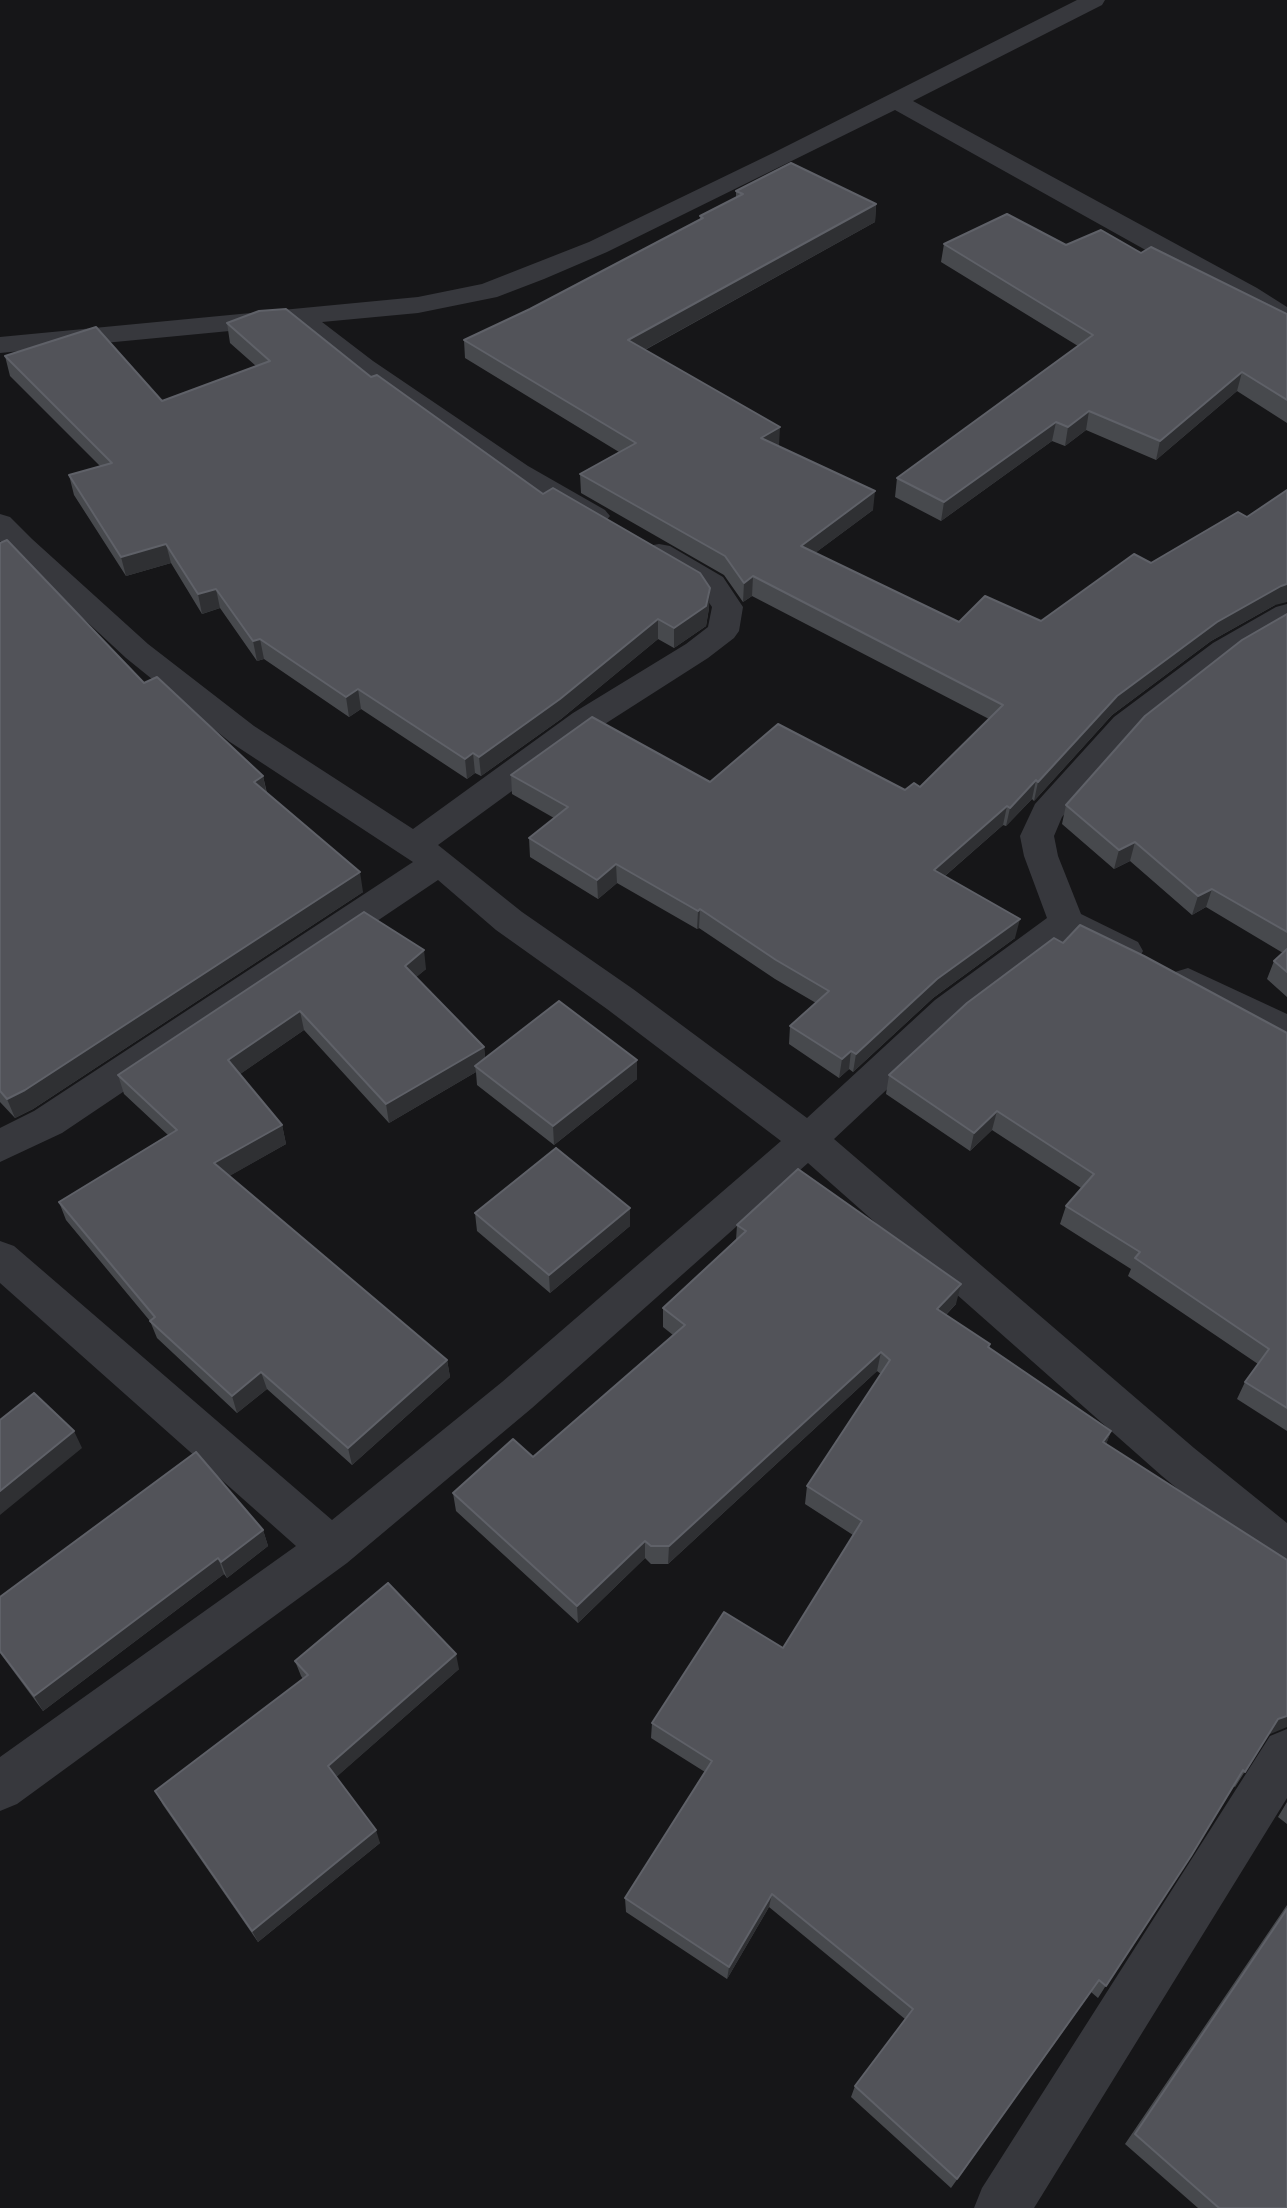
<!DOCTYPE html>
<style>
body{margin:0}
canvas{display:block;background:#161618}
</style>
<canvas width="1287" height="2208"></canvas>
<script>
const context = document.querySelector('canvas').getContext('2d');
context.lineJoin = 'round';
const shape = rows => new Path2D(rows.map(r => 'M' + r).join(''));
function fill(path, color) { context.fillStyle = color; context.fill(path, 'evenodd'); }
function trace(path, color, width, dash) { context.strokeStyle = color; context.lineWidth = width; context.lineCap = dash ? 'butt' : 'round'; context.setLineDash(dash || []); context.stroke(path); }
fill(shape([
 [1077,0,1105,0,1102,5,913,101,1257,288,1287,307,1287,326,1278,324,895,110,607,252,544,279,497,297,418,313,322,322,373,361,528,466,605,510,610,516,605,522,595,525,585,522,508,478,353,373,292,325,0,353,0,337,418,297,482,284,589,242,773,153,1077,0],
 [0,514,10,517,32,539,148,644,254,726,413,829,573,713,686,644,708,627,712,607,701,591,648,560,644,553,648,546,659,544,670,546,723,577,743,607,739,631,734,638,708,658,597,729,438,845,522,912,633,989,807,1118,935,1000,1047,918,1024,856,1020,836,1035,804,1114,717,1213,643,1276,607,1287,604,1287,627,1235,657,1138,733,1062,817,1054,836,1058,856,1081,914,1138,942,1143,951,1138,960,1125,964,1112,960,1069,939,961,1020,834,1139,1194,1448,1287,1523,1287,1572,1271,1566,1162,1476,808,1163,532,1408,347,1563,17,1804,0,1811,0,1757,296,1546,0,1283,0,1241,14,1246,332,1520,502,1382,781,1141,607,1009,496,930,438,880,62,1133,0,1162,0,1128,34,1111,413,862,230,742,126,658,0,541,0,514],
 [1188,968,1287,1014,1287,1045,1175,992,1170,982,1175,972,1188,968],
 [1287,1729,1287,1798,1034,2208,974,2208,982,2188,1270,1736,1287,1729]
]), '#37383d');
fill(shape([
 [736,191,876,204,875,222,645,350,779,446,873,510,815,553,959,622,1041,621,1151,563,1275,605,1211,641,1112,715,1034,801,1032,799,1006,826,1003,825,945,876,1015,938,933,998,853,1072,849,1069,839,1078,789,1044,790,1026,816,1003,775,979,699,928,697,929,617,883,598,899,530,857,529,838,554,818,512,794,511,775,710,782,905,790,920,787,989,719,752,596,743,602,724,575,581,493,580,474,619,452,465,358,464,340,530,309,700,220,700,216,736,198],
 [944,244,1066,245,1141,253,1287,314,1287,423,1237,391,1156,460,1086,430,1065,446,1052,441,941,521,895,497,897,478,1078,346,941,262],
 [227,323,371,377,709,608,706,626,674,648,658,639,561,719,481,776,475,773,467,779,361,709,349,717,264,659,257,661,220,608,202,614,171,563,126,576,74,495,69,475,100,466,10,376,5,356,162,401,256,366,230,343],
 [0,543,144,683,263,776,267,793,363,892,33,1109,15,1118,0,1102],
 [1287,614,1287,997,1267,979,1274,961,1283,953,1206,907,1192,915,1130,861,1114,869,1062,824,1066,805],
 [364,912,426,969,416,977,484,1047,485,1058,637,1060,637,1079,554,1145,477,1085,476,1072,389,1123,304,1030,240,1074,282,1125,286,1144,229,1176,447,1360,450,1377,352,1465,267,1389,237,1413,157,1338,150,1321,66,1220,59,1202,168,1135,124,1094,118,1075],
 [1063,943,1287,1033,1287,1431,1237,1399,1245,1382,1258,1364,1128,1276,1131,1269,1060,1224,1066,1206,1081,1188,992,1130,970,1151,886,1094,889,1075],
 [630,1208,630,1226,550,1293,477,1231,475,1213],
 [737,1225,956,1304,946,1315,990,1344,989,1348,1111,1431,1106,1444,1269,1734,1235,1787,1233,1786,1098,1998,1091,1992,951,2188,851,2097,855,2086,905,2019,769,1907,727,1979,626,1912,625,1898,705,1772,651,1738,652,1723,783,1648,853,1535,805,1504,807,1486,881,1374,877,1371,668,1564,651,1564,645,1558,578,1623,456,1511,453,1493,533,1457,673,1335,663,1327,663,1308,736,1240],
 [263,1530,268,1546,227,1578,224,1574,43,1711,0,1653,0,1597],
 [295,1661,459,1669,336,1777,380,1843,258,1942,163,1805,155,1791,303,1679,301,1676],
 [1287,1802,1287,1824,1278,1817],
 [1287,1905,1287,2208,1198,2208,1125,2144]
]), '#47494d');
fill(shape([
 [876,204,875,222,628,359,628,340],
 [1242,372,1237,391,1156,460,1160,441],
 [1089,411,1086,430,1065,446,1068,427],
 [1056,422,1052,441,941,521,944,502],
 [780,427,779,446,761,438],
 [875,491,873,510,799,565,801,546],
 [166,544,171,563,126,576,121,557],
 [753,576,752,596,743,602,744,583],
 [1287,584,1287,602,1275,605,1211,641,1112,715,1034,801,1038,782,1117,696,1217,622,1281,586],
 [710,588,709,608,706,626,674,648,674,628],
 [216,589,220,608,202,614,198,594],
 [658,619,658,639,561,719,481,776,479,757],
 [260,639,264,659,257,661,253,641],
 [358,689,361,709,349,717,346,697],
 [473,753,475,773,467,779,465,759],
 [263,776,267,796,254,782],
 [1036,780,1032,799,1006,826,1010,808],
 [1007,806,1003,825,931,888,934,870],
 [1135,842,1130,861,1114,869,1119,850],
 [616,864,617,883,598,899,597,880],
 [360,872,363,892,33,1109,15,1118,7,1099],
 [1212,889,1206,907,1192,915,1198,896],
 [700,909,699,928,697,929,698,911],
 [1020,919,1015,938,933,998,853,1072,856,1054,937,979],
 [424,950,426,969,407,985,405,966],
 [300,1011,304,1030,233,1079,228,1060],
 [484,1047,486,1066,475,1066,476,1072,389,1123,386,1104],
 [851,1051,849,1069,839,1078,842,1059],
 [637,1060,637,1079,554,1145,553,1126],
 [997,1111,992,1130,970,1151,974,1133],
 [282,1125,286,1144,219,1182,214,1163],
 [630,1208,630,1226,550,1293,549,1275],
 [961,1284,956,1304,933,1328,937,1309],
 [881,1352,877,1371,668,1564,669,1546],
 [447,1360,450,1377,352,1465,348,1448],
 [261,1372,267,1389,237,1413,232,1396],
 [74,1431,82,1448,0,1515,0,1491],
 [1111,1431,1104,1450,1103,1442],
 [263,1530,268,1546,227,1578,221,1562],
 [645,1541,645,1558,578,1623,577,1606],
 [218,1558,224,1574,43,1711,34,1696],
 [456,1654,459,1669,333,1780,328,1766],
 [1287,1716,1287,1727,1268,1735,1278,1719],
 [376,1830,380,1843,258,1942,252,1931],
 [772,1894,769,1907,727,1979,729,1967]
]), '#2f3033');
const building = shape([
 [791,163,876,204,628,340,780,427,761,438,875,491,801,546,959,622,985,596,1041,621,1134,554,1151,563,1238,512,1247,517,1287,490,1287,584,1281,586,1217,622,1117,696,1038,782,1036,780,1010,808,1007,806,934,870,1020,919,937,979,856,1054,851,1051,842,1059,790,1026,829,991,776,960,700,909,698,911,616,864,597,880,529,838,568,807,511,775,592,717,710,782,778,724,905,790,914,783,920,787,1003,705,753,576,744,583,725,556,580,474,636,443,464,340,530,309,703,218,700,216,743,194,736,191,791,163],
 [1007,214,1066,245,1101,230,1141,253,1151,247,1287,314,1287,400,1242,372,1160,441,1089,411,1068,427,1056,422,944,502,897,478,1093,335,944,244,1007,214],
 [286,309,371,377,377,375,543,494,553,488,700,573,710,588,706,606,674,628,658,619,560,699,479,757,473,753,465,759,358,689,346,697,260,639,253,641,216,589,198,594,166,544,121,557,69,475,112,463,5,356,96,327,162,401,270,361,227,323,259,311,286,309],
 [7,540,144,683,157,677,263,776,254,782,360,872,25,1090,7,1099,0,1091,0,543,7,540],
 [1287,614,1287,932,1212,889,1198,896,1135,842,1119,850,1066,805,1145,716,1242,640,1287,614],
 [364,912,424,950,405,966,484,1047,386,1104,300,1011,228,1060,282,1125,214,1163,447,1360,348,1448,261,1372,232,1396,150,1321,155,1317,59,1202,177,1130,118,1075,364,912],
 [1080,925,1144,956,1287,1033,1287,1408,1245,1382,1269,1349,1135,1258,1140,1252,1066,1206,1094,1174,997,1111,974,1133,889,1075,967,1003,1054,938,1063,943,1080,925],
 [1287,949,1287,972,1274,961,1287,949],
 [559,1001,637,1060,553,1126,475,1066,559,1001],
 [556,1148,630,1208,549,1275,475,1213,556,1148],
 [798,1169,961,1284,937,1309,990,1344,988,1347,1111,1431,1103,1442,1287,1560,1287,1716,1278,1719,1245,1772,1243,1770,1191,1856,1106,1986,1099,1980,957,2179,855,2086,913,2009,772,1894,729,1967,625,1898,712,1761,652,1723,724,1612,783,1648,862,1521,807,1486,890,1360,881,1352,669,1546,651,1546,645,1541,577,1606,453,1493,513,1439,533,1457,685,1325,663,1308,746,1231,737,1225,798,1169],
 [34,1393,74,1431,0,1491,0,1420,34,1393],
 [196,1452,263,1530,221,1562,218,1558,34,1696,0,1651,0,1597,196,1452],
 [388,1583,456,1654,328,1766,376,1830,252,1931,155,1791,308,1675,295,1661,388,1583],
 [1287,1909,1287,2208,1219,2208,1135,2134,1287,1909]
]);
fill(building, '#525359');
trace(building, '#5f6168', 2);
</script>
